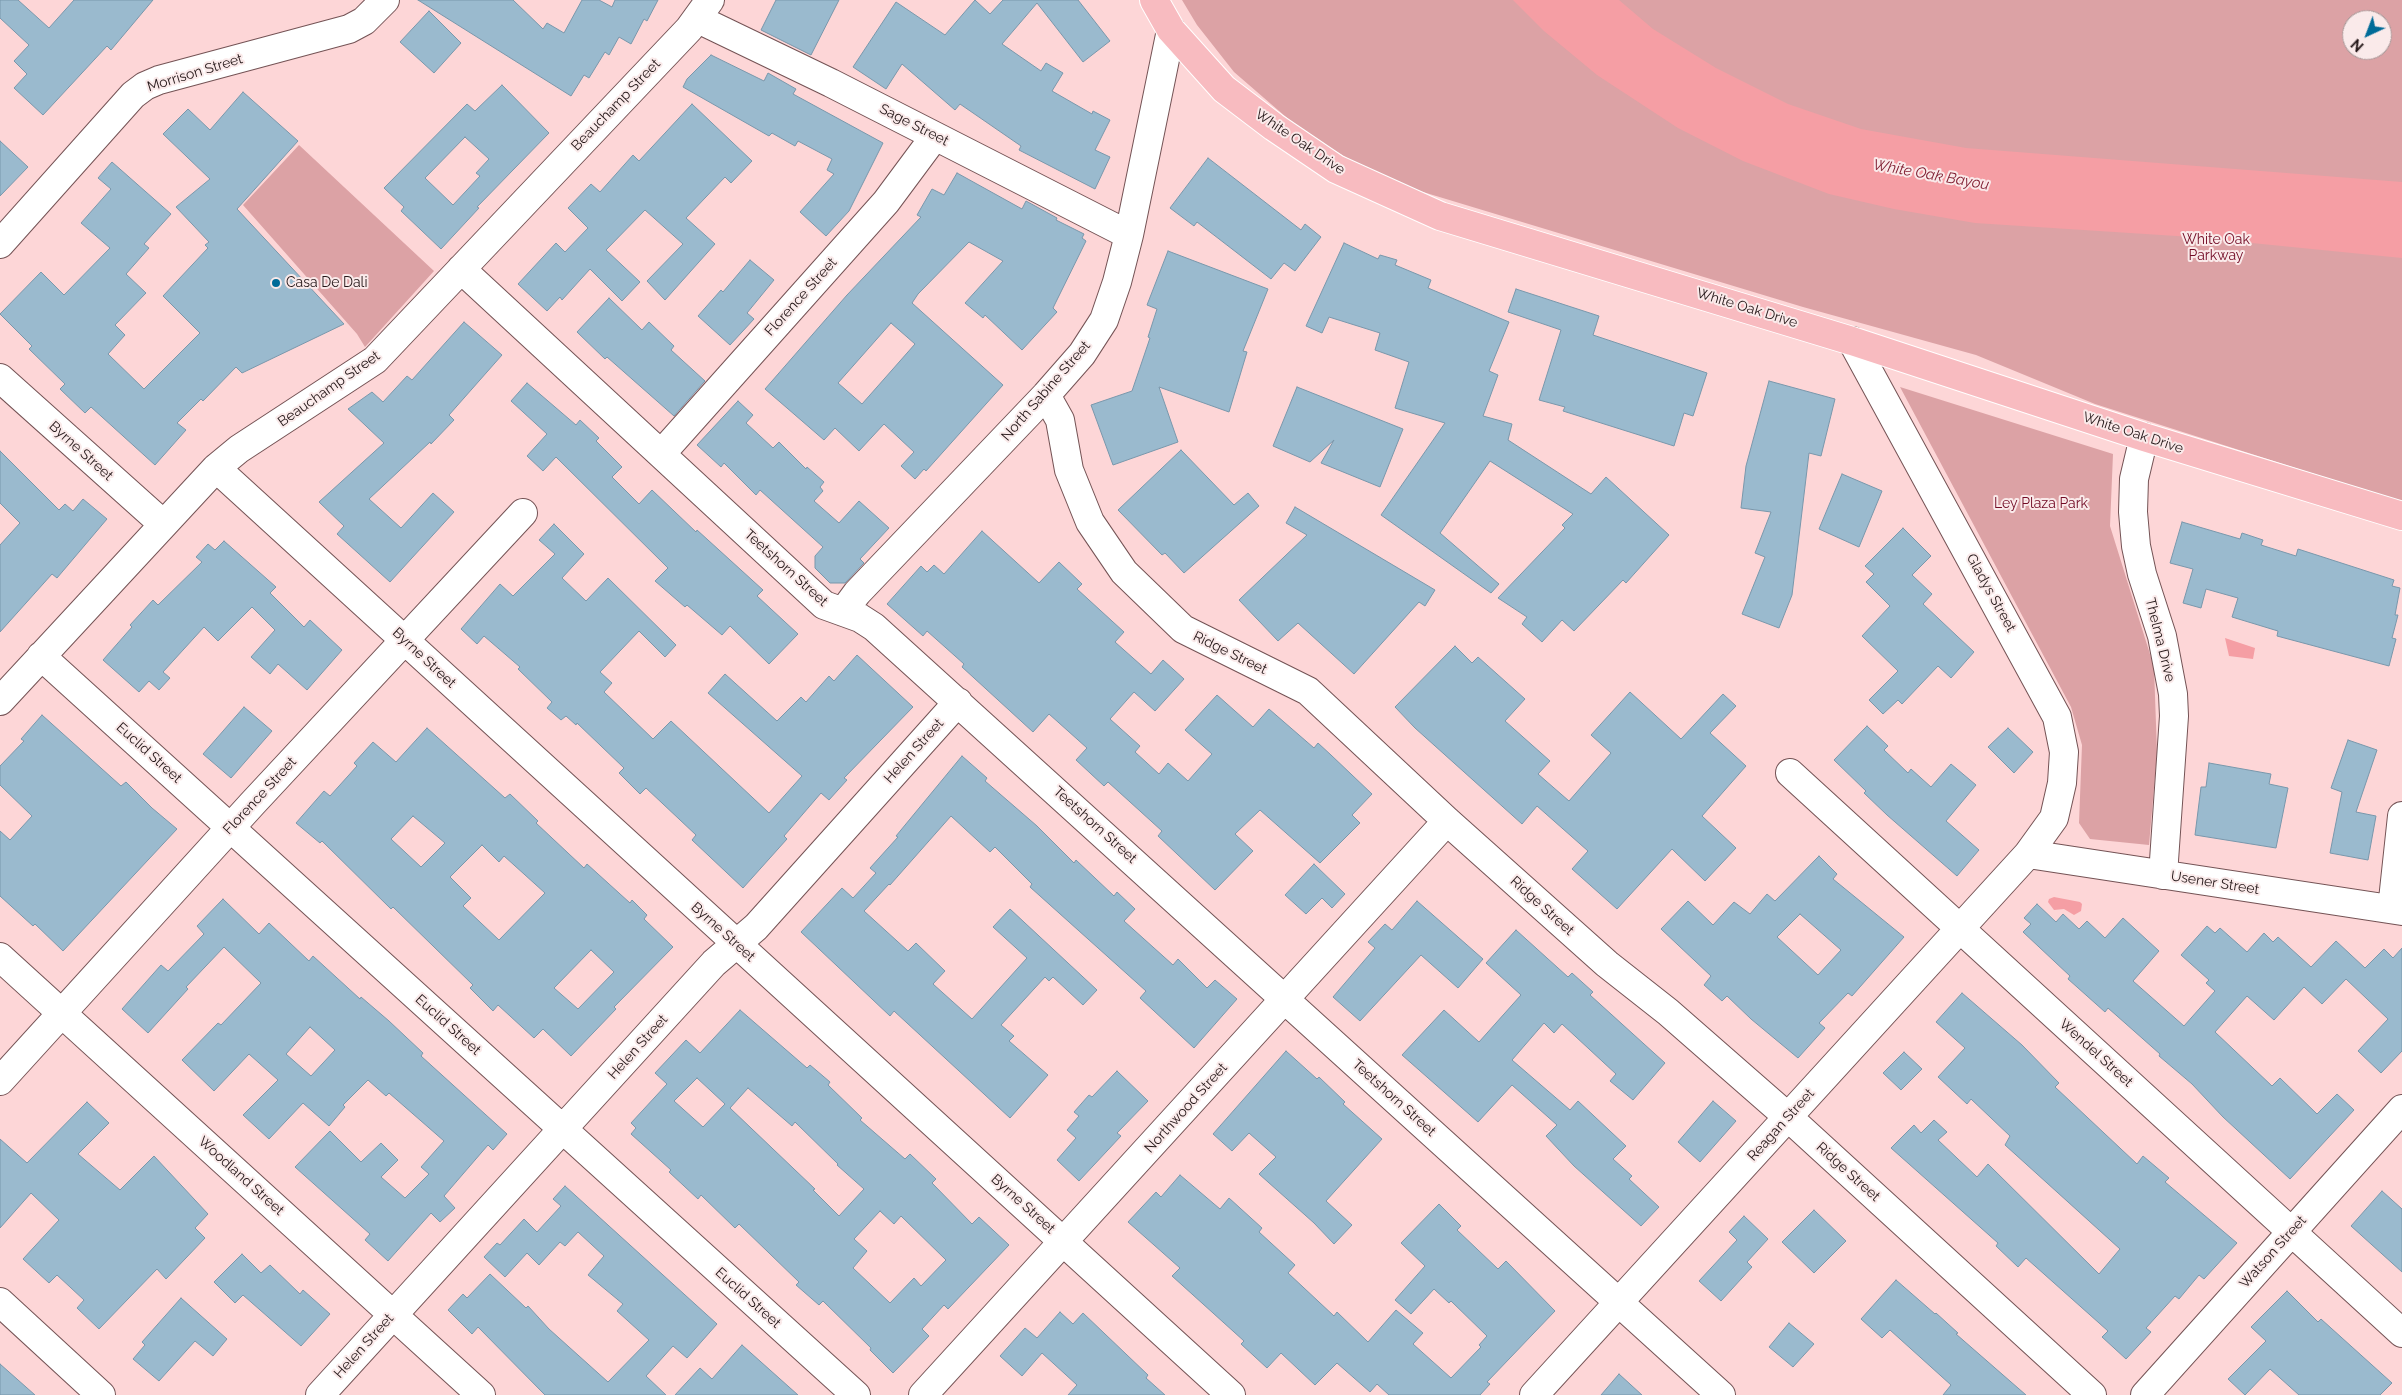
<!DOCTYPE html>
<style>
body{margin:0}
#map{position:relative;width:2402px;height:1395px;overflow:hidden;background:#fdd6d7;font-family:Raleway,sans-serif}
canvas{display:block}
.north{position:absolute;left:2342px;top:10px;width:50px;height:50px;box-sizing:border-box;background:#faeaea;border:1px solid #a49696;border-radius:50%;rotate:223deg;font-size:14px;font-weight:700;line-height:20px;text-align:center;color:#241718}
.north::after{content:'';display:block;margin:auto;width:18px;height:22px;background:#006b98;clip-path:polygon(50% 0,100% 100%,50% 72%,0 100%)}
</style>
<div id="map">
<canvas width="2402" height="1395"></canvas>
<div class="north">N</div>
</div>
<script>
const context = document.querySelector('canvas').getContext('2d');
context.lineJoin = 'round';
function fill(path, color) { context.fillStyle = color; context.fill(path, 'evenodd'); }
const shape = rows => new Path2D(rows.map(r => 'M' + r).join(''));
function trace(path, color, width, dash) { context.strokeStyle = color; context.lineWidth = width; context.lineCap = dash ? 'butt' : 'round'; context.setLineDash(dash || []); context.stroke(path); }
function write(font, color, halo, rows, align = 'center') {
  context.font = font + ' Raleway,sans-serif'; context.lineWidth = 4; context.setLineDash([]); context.textBaseline = 'middle'; context.strokeStyle = halo; context.fillStyle = color; for (const [text, x, y, turn = 0] of rows) {
    context.save(); context.translate(x, y); context.rotate((+turn || 0) * Math.PI / 180); context.textAlign = isNaN(turn) ? turn : align; if (halo) context.strokeText(text, 0, 0); context.fillText(text, 0, 0); context.restore();
  }
}
fill(shape([
 [1182,0,2402,0,2402,502,2095,404,1976,355,1803,307,1413,189,1357,164,1301,130,1234,72,1197,25],
 [2352,20,2382,20,2382,50,2352,50],
 [299,145,434,271,365,347,357,334,243,205],
 [1900,387,2113,454,2110,526,2154,667,2157,753,2149,845,2090,839,2079,823,2082,745,2071,707]
]), '#dca2a5');
fill(shape([
 [1513,0,1619,0,1653,29,1716,68,1788,104,1861,129,1966,148,2402,182,2402,258,2192,237,1975,223,1894,209,1829,194,1743,161,1678,128,1597,75,1544,31],
 [2225,638,2255,648,2253,659,2229,656],
 [2054,897,2080,902,2082,904,2081,911,2074,915,2064,909,2054,910,2048,902,2049,899]
]), '#f59ea4');
const building = shape([
 [0,0,18,0,49,28,74,0,153,0,111,50,107,46,43,115,14,88,27,74,14,61,29,45,0,18,0,0],
 [418,0,513,0,543,29,547,23,564,33,582,0,599,0,612,7,615,0,658,0,647,21,644,19,631,44,619,37,609,55,605,52,589,78,584,75,571,96,418,0],
 [776,0,839,0,811,55,761,30,776,0],
 [975,0,990,14,1003,0,1078,0,1110,41,1083,62,1037,3,1002,44,1041,71,1046,63,1063,73,1052,91,1092,114,1093,111,1110,120,1095,150,1110,157,1095,189,1019,150,1021,146,960,104,955,110,902,64,886,89,853,67,896,2,945,35,975,0],
 [429,11,461,43,434,73,400,42,429,11],
 [711,55,764,81,768,73,796,89,793,94,883,143,849,211,826,236,800,212,834,174,827,170,832,159,798,141,795,146,772,133,769,136,683,87,687,79,711,55],
 [502,85,549,133,477,207,479,208,441,249,401,211,404,207,384,188,467,104,475,111,502,85],
 [465,137,489,159,476,173,480,176,453,205,425,178,465,137],
 [243,92,298,141,237,209,344,324,242,373,236,367,203,401,201,399,177,423,186,430,155,465,91,407,85,413,60,389,65,384,29,349,32,346,0,314,41,272,64,295,110,248,81,223,111,189,98,178,112,162,171,214,144,244,149,248,126,274,146,293,115,325,125,335,108,354,144,389,200,333,163,296,208,248,205,245,209,242,176,207,210,179,163,134,188,109,210,130,243,92],
 [692,104,752,161,731,183,725,177,686,218,715,244,665,300,647,281,683,244,645,210,606,250,640,282,622,301,590,269,562,300,560,297,547,311,518,284,556,243,565,252,588,228,568,208,591,184,600,192,633,155,639,161,692,104],
 [0,141,28,167,0,196,0,141],
 [1208,158,1301,230,1305,224,1321,237,1295,271,1284,263,1271,279,1197,222,1194,226,1170,208,1208,158],
 [957,173,1022,209,1026,201,1057,218,1056,220,1084,234,1082,238,1086,241,1053,308,1057,312,1022,350,985,315,983,318,965,303,1003,261,969,242,918,294,912,303,1003,385,926,471,924,469,915,479,901,466,914,452,884,424,859,451,835,428,824,440,765,389,847,295,921,217,917,215,932,189,944,195,957,173],
 [891,323,915,344,862,404,838,383,891,323],
 [1344,243,1378,259,1380,255,1397,260,1395,265,1431,280,1428,288,1509,322,1489,371,1498,375,1483,416,1512,424,1508,440,1591,494,1606,477,1669,535,1626,583,1623,580,1574,631,1562,620,1542,642,1522,624,1527,617,1498,598,1565,528,1562,525,1573,514,1490,461,1440,533,1499,584,1491,593,1381,515,1445,423,1395,408,1409,362,1375,350,1380,333,1329,317,1322,333,1306,326,1344,243],
 [1168,251,1268,289,1243,351,1247,352,1229,412,1159,387,1178,442,1113,465,1091,405,1132,391,1150,338,1148,337,1157,309,1147,305,1168,251],
 [750,260,774,280,747,313,754,319,730,345,698,316,721,290,723,292,750,260],
 [1516,289,1599,316,1593,335,1707,373,1693,416,1684,413,1674,446,1563,411,1565,407,1539,400,1561,330,1508,312,1516,289],
 [609,298,642,330,649,322,674,346,671,350,705,381,674,416,607,357,605,359,577,332,609,298],
 [464,322,502,355,449,415,454,420,431,444,430,442,369,499,401,528,433,493,454,512,390,582,337,534,344,526,319,502,384,443,348,409,372,392,383,402,407,376,412,380,464,322],
 [1769,381,1835,399,1821,456,1809,453,1792,595,1779,628,1742,614,1765,557,1755,553,1771,512,1741,508,1746,466,1769,381],
 [527,383,576,425,580,420,599,438,596,441,622,467,612,477,639,504,652,490,696,532,697,530,763,590,757,596,798,634,769,664,730,626,722,635,687,605,685,607,655,581,668,568,556,457,543,471,527,456,547,434,511,401,527,383],
 [1297,387,1403,429,1380,487,1321,463,1334,440,1310,462,1273,446,1297,387],
 [738,401,753,415,746,423,773,448,779,442,806,469,807,467,824,482,820,487,823,491,814,501,839,523,859,501,889,528,860,559,864,563,845,583,830,583,815,568,815,556,823,547,760,490,756,495,724,463,721,467,697,445,738,401],
 [1181,450,1234,505,1248,493,1259,506,1184,573,1165,553,1162,555,1118,510,1181,450],
 [0,451,59,510,65,504,73,511,83,499,107,519,57,578,52,574,0,632,0,545,20,523,0,503,0,451],
 [1842,474,1882,491,1859,547,1819,529,1842,474],
 [1295,507,1435,590,1425,606,1419,602,1354,674,1298,623,1278,641,1239,600,1307,535,1286,523,1295,507],
 [2182,522,2240,539,2242,533,2263,540,2261,545,2296,556,2298,549,2394,580,2392,586,2400,588,2395,615,2398,615,2392,638,2396,639,2389,666,2277,636,2278,631,2232,617,2238,598,2206,589,2201,608,2183,603,2193,569,2170,563,2182,522],
 [554,524,584,554,562,578,586,601,608,578,676,645,665,657,639,631,600,672,612,683,604,692,653,739,671,721,769,813,802,776,708,693,725,674,777,721,801,697,806,702,829,676,834,681,857,655,913,707,844,778,847,780,829,800,821,793,784,836,787,839,743,888,692,840,696,835,646,788,640,794,619,773,624,768,577,723,576,725,566,716,561,720,547,708,552,702,518,669,520,667,484,636,477,644,461,629,500,584,513,596,555,554,539,540,554,524],
 [1903,528,1931,556,1912,575,1932,594,1923,604,1974,652,1951,678,1938,666,1902,704,1898,700,1883,714,1869,700,1898,671,1862,636,1890,606,1866,582,1874,574,1865,566,1903,528],
 [982,531,1039,583,1059,562,1082,584,1077,589,1124,632,1115,642,1151,674,1163,660,1184,679,1155,711,1134,692,1110,719,1140,746,1135,752,1159,774,1168,763,1188,781,1212,754,1185,730,1217,695,1253,727,1269,709,1314,748,1318,743,1331,755,1372,794,1352,815,1360,823,1320,863,1260,810,1235,834,1253,851,1215,890,1158,836,1162,831,1108,782,1104,786,1076,760,1087,748,1049,714,1033,732,962,667,964,664,927,631,923,636,887,604,921,566,927,572,934,565,944,574,982,531],
 [224,541,276,587,270,593,304,627,310,620,342,650,307,690,278,664,270,674,251,657,275,630,252,607,218,641,204,627,163,672,170,678,159,690,149,681,139,692,103,660,132,627,130,625,153,600,158,605,202,562,196,557,208,544,215,550,224,541],
 [1455,646,1472,663,1478,657,1525,699,1505,721,1550,761,1538,774,1569,801,1611,753,1591,735,1630,692,1681,739,1723,694,1736,706,1710,733,1746,766,1702,816,1736,848,1705,881,1672,849,1617,909,1572,869,1588,851,1537,806,1522,824,1415,728,1395,707,1455,646],
 [244,707,272,731,231,778,203,754,244,707],
 [42,715,121,786,126,782,152,808,177,829,63,951,35,924,33,926,0,896,0,831,10,840,32,816,0,785,0,766,24,741,21,739,42,715],
 [1867,726,1888,746,1884,750,1908,773,1911,769,1931,787,1951,764,1976,785,1946,821,1979,850,1957,876,1887,815,1864,793,1866,791,1834,760,1867,726],
 [427,728,505,798,510,794,538,821,536,823,584,868,587,864,630,903,632,900,647,915,644,919,673,947,614,1007,616,1009,571,1056,543,1029,534,1038,498,1005,493,1011,470,988,473,985,393,907,391,909,322,841,320,843,296,823,324,791,330,796,357,766,354,763,373,742,396,762,427,728],
 [413,816,445,843,421,867,391,839,413,816],
 [482,845,499,862,504,856,545,893,499,940,463,906,471,898,450,877,482,845],
 [591,950,614,972,578,1009,554,988,591,950],
 [2008,728,2033,752,2014,773,1988,747,2008,728],
 [2348,740,2377,750,2356,812,2376,816,2368,860,2330,853,2342,792,2331,788,2348,740],
 [962,756,987,778,985,781,1037,826,1074,863,1076,860,1114,896,1117,892,1135,909,1124,921,1173,965,1178,959,1207,988,1215,980,1237,999,1194,1048,1140,998,1146,991,1030,887,1032,884,995,847,990,852,951,816,890,885,889,884,864,911,908,951,916,943,945,971,933,984,972,1019,1027,958,993,927,1010,909,1097,990,1083,1005,1053,977,1049,981,1045,977,1001,1025,1014,1036,1009,1041,1048,1075,1010,1118,894,1011,890,1016,801,932,842,888,853,898,876,873,870,868,898,837,896,836,962,756],
 [2209,763,2271,774,2269,784,2288,788,2276,848,2195,835,2201,787,2206,787,2209,763],
 [1819,856,1837,874,1833,879,1904,937,1852,996,1848,993,1819,1023,1825,1028,1798,1058,1751,1019,1727,996,1722,1001,1704,985,1711,976,1661,929,1688,901,1713,925,1734,902,1750,914,1767,894,1775,901,1819,856],
 [1800,914,1841,950,1818,975,1777,937,1800,914],
 [1314,864,1345,894,1332,908,1322,898,1306,914,1285,895,1314,864],
 [223,899,259,934,269,923,309,961,313,956,360,999,361,997,389,1021,423,1053,421,1056,507,1134,493,1150,488,1145,444,1196,455,1208,440,1222,431,1213,388,1261,365,1240,370,1234,295,1167,330,1131,361,1162,381,1143,398,1160,381,1177,405,1198,429,1174,421,1167,444,1141,389,1093,386,1096,368,1080,343,1105,345,1107,329,1126,303,1103,269,1139,243,1115,278,1080,249,1054,214,1091,182,1060,218,1023,221,1025,261,983,224,947,186,987,188,989,148,1033,122,1009,161,965,168,971,204,934,197,926,223,899],
 [310,1027,335,1050,311,1076,286,1054,310,1027],
 [1417,901,1483,959,1458,988,1421,955,1360,1021,1333,997,1375,948,1368,942,1385,924,1392,930,1417,901],
 [2037,904,2056,922,2063,914,2079,929,2087,921,2105,938,2123,918,2159,951,2133,981,2184,1026,2215,991,2206,983,2209,980,2181,955,2207,926,2215,933,2220,928,2247,952,2264,933,2273,942,2278,937,2311,967,2336,941,2365,968,2384,949,2393,958,2402,948,2402,1051,2381,1073,2358,1051,2388,1019,2346,979,2322,1004,2304,987,2274,1020,2247,996,2215,1032,2272,1086,2280,1078,2317,1114,2337,1094,2354,1110,2290,1179,2223,1117,2192,1084,2159,1056,2160,1054,2108,1008,2105,1012,2068,979,2070,976,2023,932,2031,924,2024,918,2037,904],
 [1516,930,1568,977,1572,973,1593,992,1590,995,1665,1063,1633,1100,1610,1081,1616,1074,1562,1024,1554,1033,1544,1023,1512,1060,1570,1110,1578,1101,1626,1146,1613,1159,1632,1176,1629,1179,1659,1207,1641,1226,1574,1166,1546,1136,1557,1125,1512,1085,1478,1122,1402,1055,1444,1010,1479,1042,1521,995,1486,963,1516,930],
 [1962,993,2022,1045,2059,1083,2055,1087,2137,1164,2143,1156,2169,1178,2165,1182,2237,1243,2204,1279,2199,1275,2179,1299,2175,1296,2146,1328,2151,1332,2126,1359,2102,1337,2108,1331,2026,1258,2018,1267,1996,1246,1998,1243,1891,1148,1914,1125,1921,1133,1934,1120,1947,1132,1938,1140,1977,1177,1988,1164,2099,1274,2120,1249,2005,1145,2010,1136,1971,1099,1967,1104,1938,1077,1965,1048,1936,1022,1962,993],
 [740,1010,807,1068,810,1065,830,1082,828,1085,862,1118,860,1120,905,1159,910,1154,936,1179,932,1183,972,1224,979,1217,1009,1245,948,1309,944,1305,922,1329,929,1336,893,1373,870,1350,871,1348,823,1301,819,1305,796,1285,799,1282,739,1224,735,1228,701,1195,698,1199,669,1172,671,1170,631,1134,636,1128,631,1123,667,1084,655,1073,686,1040,700,1053,740,1010],
 [697,1078,725,1104,703,1127,674,1101,697,1078],
 [748,1088,792,1126,795,1122,838,1164,837,1165,864,1189,839,1216,813,1190,815,1189,730,1108,748,1088],
 [880,1211,894,1224,901,1216,946,1260,921,1286,914,1278,890,1303,853,1268,867,1251,854,1239,880,1211],
 [1286,1051,1317,1079,1319,1077,1345,1102,1343,1104,1382,1139,1326,1201,1352,1225,1334,1244,1314,1223,1259,1174,1276,1157,1249,1133,1232,1151,1213,1134,1286,1051],
 [1904,1052,1922,1069,1901,1090,1883,1073,1904,1052],
 [1117,1071,1148,1101,1117,1133,1121,1136,1079,1181,1057,1160,1076,1138,1067,1130,1079,1116,1074,1112,1089,1095,1092,1097,1117,1071],
 [1713,1101,1736,1121,1700,1162,1678,1142,1713,1101],
 [87,1102,109,1123,78,1154,120,1190,154,1156,208,1214,195,1228,205,1238,166,1279,157,1269,99,1329,77,1308,84,1300,57,1275,49,1283,23,1259,59,1220,31,1193,0,1228,0,1139,27,1163,87,1102],
 [1180,1175,1220,1209,1229,1198,1262,1228,1259,1232,1295,1265,1288,1273,1334,1316,1337,1312,1368,1342,1396,1310,1423,1333,1413,1344,1451,1378,1481,1347,1479,1345,1487,1336,1451,1301,1449,1303,1434,1289,1411,1314,1395,1300,1425,1266,1401,1243,1439,1204,1461,1226,1457,1230,1498,1269,1506,1261,1555,1311,1487,1382,1490,1384,1480,1395,1389,1395,1377,1384,1370,1392,1337,1363,1315,1385,1281,1353,1267,1368,1241,1344,1244,1341,1172,1276,1180,1268,1128,1222,1156,1192,1161,1197,1180,1175],
 [565,1186,717,1324,687,1358,673,1346,646,1376,666,1395,545,1395,478,1327,472,1334,448,1310,463,1294,467,1298,490,1274,526,1308,528,1306,549,1329,608,1382,649,1340,617,1311,623,1304,588,1275,604,1256,578,1232,565,1246,560,1242,539,1265,527,1253,505,1277,484,1257,497,1243,500,1245,524,1219,537,1232,561,1206,553,1199,565,1186],
 [2382,1191,2402,1209,2402,1272,2351,1226,2382,1191],
 [1814,1210,1846,1241,1814,1273,1782,1242,1814,1210],
 [1744,1216,1768,1239,1747,1262,1752,1267,1721,1301,1699,1281,1737,1240,1729,1232,1744,1216],
 [242,1254,261,1273,270,1265,300,1294,303,1290,330,1314,301,1346,243,1295,235,1303,214,1282,242,1254],
 [1896,1280,1935,1314,1936,1313,1958,1333,1956,1334,2026,1395,1943,1395,1951,1385,1890,1330,1882,1338,1861,1319,1896,1280],
 [2287,1291,2318,1322,2321,1319,2392,1383,2380,1395,2299,1395,2270,1369,2245,1395,2228,1379,2266,1341,2251,1327,2287,1291],
 [181,1298,227,1339,213,1356,195,1341,159,1381,133,1359,145,1345,142,1342,181,1298],
 [1060,1312,1073,1324,1083,1313,1148,1375,1146,1378,1165,1395,1068,1395,1077,1385,1042,1353,1022,1376,1000,1356,1025,1328,1037,1338,1060,1312],
 [1789,1323,1814,1344,1793,1367,1769,1347,1789,1323],
 [742,1345,798,1395,675,1395,700,1368,712,1379,742,1345],
 [0,1364,35,1395,0,1395,0,1364],
 [1619,1374,1642,1395,1601,1395,1619,1374]
]);
fill(building, '#9abace');
trace(building, '#7997ab', 1);
const minor = shape([
 [698,19,831,83,1129,235],
 [0,244,133,95,145,86,159,80,349,29,364,21,385,0],
 [461,269,824,605,860,618,874,627,1721,1395],
 [0,378,163,524],
 [1046,395,1060,420,1069,470,1090,522,1124,572,1183,629,1308,691,1447,821,1607,964,1668,1012,1788,1117,2092,1395],
 [2144,437,2134,479,2133,512,2136,546,2142,574,2162,636,2173,694,2174,716,2163,875],
 [661,454,886,202,935,136],
 [216,468,1231,1395],
 [843,612,857,593,1046,395,1082,354,1104,320,1117,282,1129,235,1171,30],
 [41,656,856,1395],
 [0,701,216,468,239,449,375,360,689,29,710,0],
 [1790,773,2402,1333],
 [2028,854,2402,911],
 [2392,909,2402,816],
 [0,957,481,1395],
 [0,1081,252,804,523,513],
 [0,1302,101,1395],
 [320,1395,714,963,756,927,958,702],
 [923,1395,1447,821],
 [1534,1395,2028,854,2054,818,2062,783,2064,752,2057,717,1852,341],
 [2145,1395,2402,1109]
]);
const major = shape([
 [1154,0,1171,30,1224,89,1274,127,1336,169,1440,216,1852,341,2144,437,2402,516]
]);
trace(minor, '#745355', 30);
trace(major, '#fff', 30);
trace(minor, '#fff', 28);
trace(major, '#f8bbc0', 28);
for (const [x, y, r, color] of [
 [276,283,5,"#006b98"]
]) { const dot = new Path2D(); dot.arc(x, y, r, 0, 2 * Math.PI); context.fillStyle = color; context.fill(dot); trace(dot, '#faeaea', 2); }
write('14px', '#241718', '#faeaea', [
 ["Morrison Street",195,73,-17],
 ["Beauchamp Street",616,105,-46],
 ["Sage Street",914,125,27],
 ["White Oak Drive",1300,142,34],
 ["Florence Street",801,297,-48],
 ["White Oak Drive",1747,308,17],
 ["Beauchamp Street",329,389,-35],
 ["North Sabine Street",1046,391,-49],
 ["White Oak Drive",2133,433,18],
 ["Byrne Street",81,451,42],
 ["Teetshorn Street",786,568,42],
 ["Gladys Street",1991,593,61],
 ["Thelma Drive",2160,640,76],
 ["Ridge Street",1230,653,26],
 ["Byrne Street",424,658,43],
 ["Helen Street",914,751,-48],
 ["Euclid Street",149,753,42],
 ["Florence Street",260,796,-47],
 ["Teetshorn Street",1095,825,42],
 ["Usener Street",2215,883,9],
 ["Ridge Street",1542,906,42],
 ["Byrne Street",723,932,42],
 ["Euclid Street",448,1025,42],
 ["Helen Street",638,1047,-48],
 ["Wendel Street",2096,1053,42],
 ["Teetshorn Street",1394,1098,42],
 ["Northwood Street",1186,1108,-48],
 ["Reagan Street",1781,1125,-48],
 ["Ridge Street",1848,1172,42],
 ["Woodland Street",241,1176,42],
 ["Byrne Street",1023,1204,42],
 ["Watson Street",2273,1252,-48],
 ["Euclid Street",748,1298,42],
 ["Helen Street",364,1346,-48]
]);
write('14px', '#710923', '#faeaea', [
 ["White Oak",2216,240],
 ["Parkway",2216,256],
 ["Ley Plaza Park",2041,504]
]);
write('14px', '#241718', '#faeaea', [
 ["Casa De Dali",286,283]
], 'left');
write('italic 15px', '#7e1a2e', '#faeaea', [
 ["White Oak Bayou",1931,175,10]
]);
</script>
